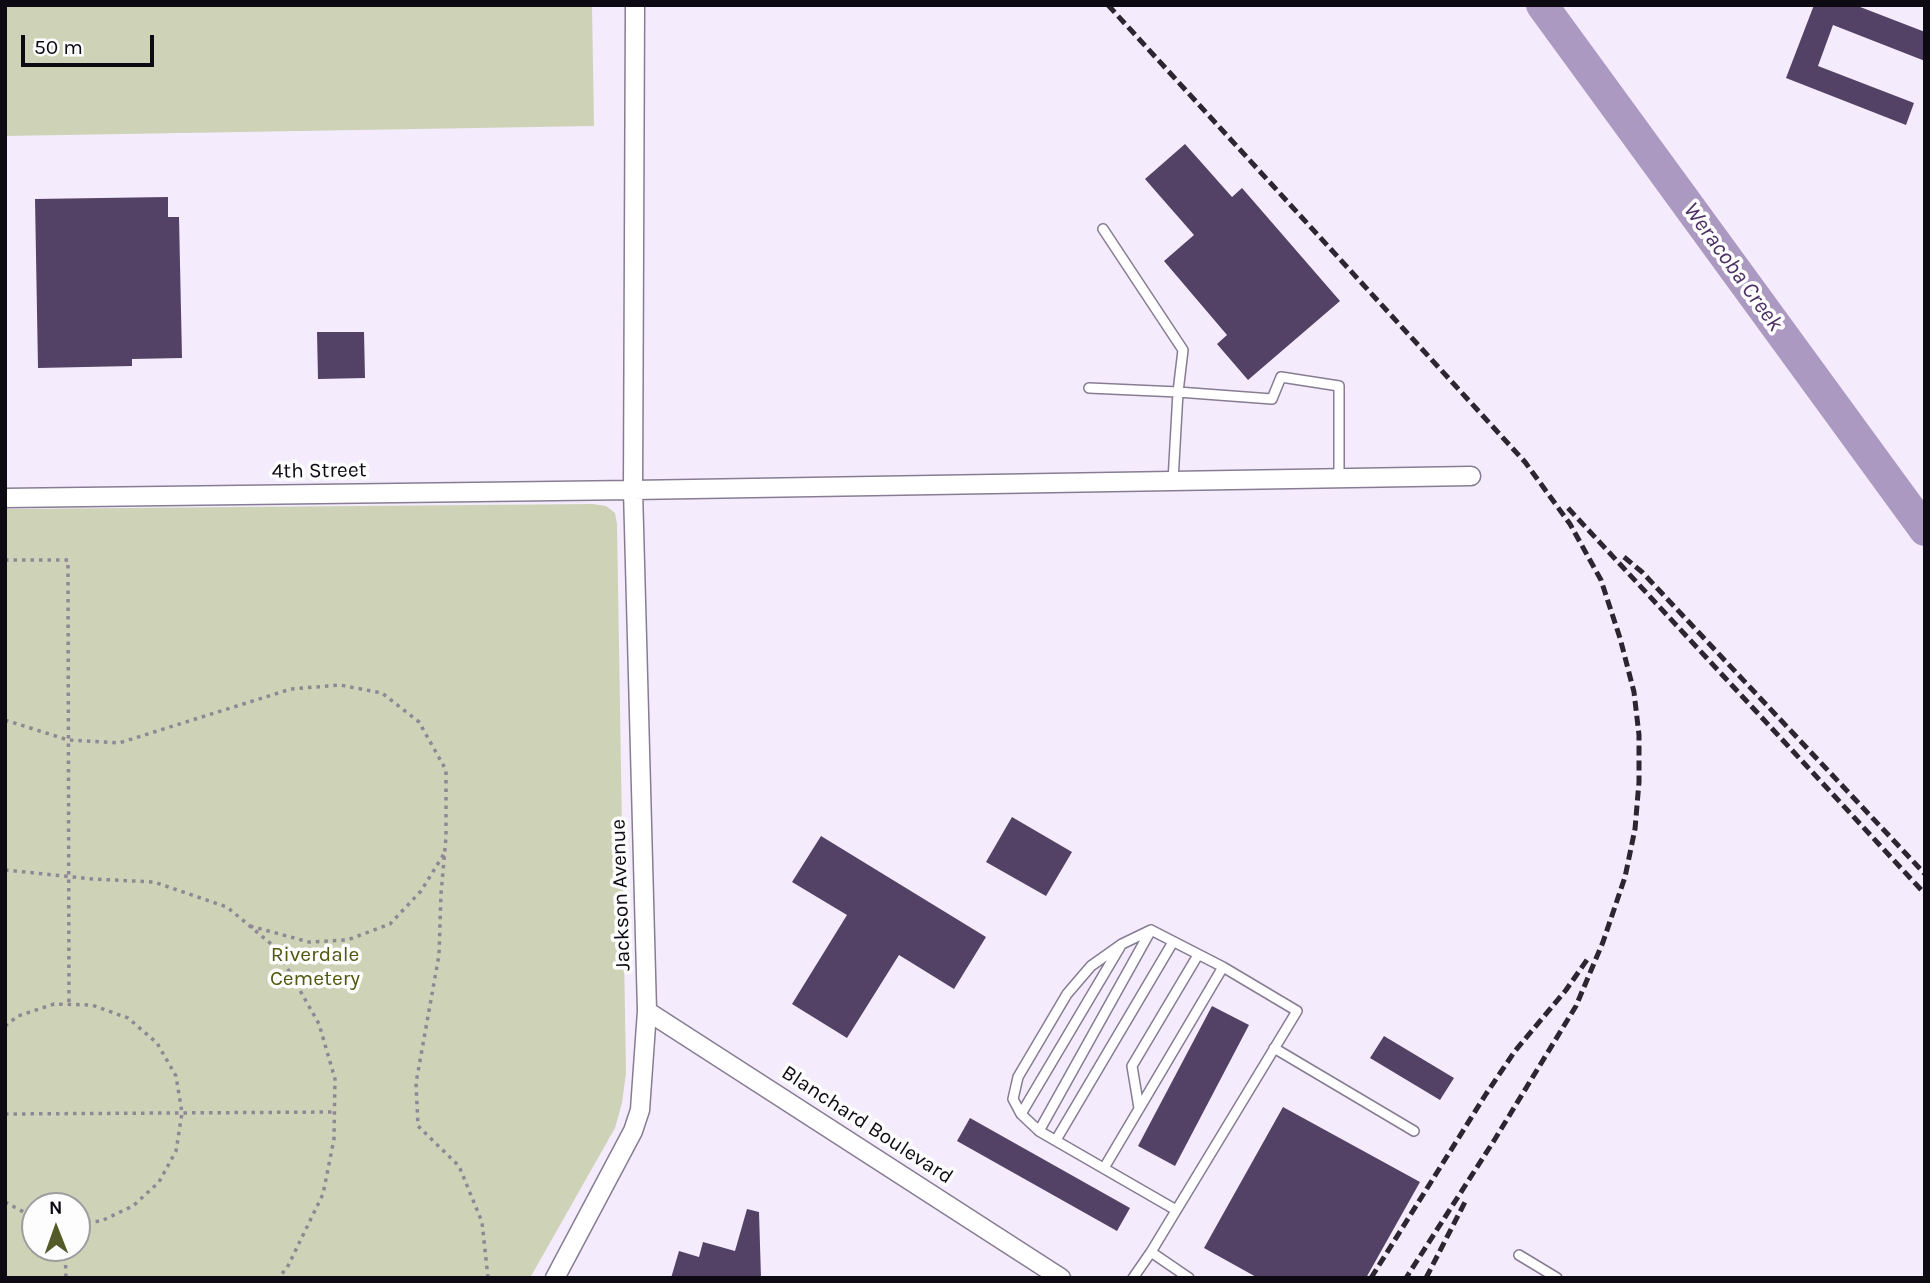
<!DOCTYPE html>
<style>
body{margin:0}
#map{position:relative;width:1930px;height:1283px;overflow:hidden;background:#f4ecfc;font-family:Karla,sans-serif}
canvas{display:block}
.frame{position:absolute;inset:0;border:7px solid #0e0a13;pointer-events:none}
.north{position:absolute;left:21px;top:1192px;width:70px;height:70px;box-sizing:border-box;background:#fdfdfd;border:2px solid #9d9c9f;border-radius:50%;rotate:359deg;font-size:19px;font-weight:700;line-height:28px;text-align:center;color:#0e0a13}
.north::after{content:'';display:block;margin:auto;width:24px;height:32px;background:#545b29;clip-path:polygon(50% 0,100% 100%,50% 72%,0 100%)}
.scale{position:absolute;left:21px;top:35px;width:133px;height:32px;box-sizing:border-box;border:4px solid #0e0a13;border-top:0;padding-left:9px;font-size:21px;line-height:24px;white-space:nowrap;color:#0e0a13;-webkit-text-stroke:5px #fdfdfd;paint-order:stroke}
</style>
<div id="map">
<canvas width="1930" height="1283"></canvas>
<div class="frame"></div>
<div class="north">N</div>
<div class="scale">50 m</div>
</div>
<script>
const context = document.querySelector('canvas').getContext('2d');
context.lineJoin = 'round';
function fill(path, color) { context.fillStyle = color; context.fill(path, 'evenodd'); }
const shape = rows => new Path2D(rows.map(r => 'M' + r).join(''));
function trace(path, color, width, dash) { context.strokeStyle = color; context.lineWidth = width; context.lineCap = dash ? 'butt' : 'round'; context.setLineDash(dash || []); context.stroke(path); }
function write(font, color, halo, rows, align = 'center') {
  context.font = font + ' Karla,sans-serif'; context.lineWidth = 7; context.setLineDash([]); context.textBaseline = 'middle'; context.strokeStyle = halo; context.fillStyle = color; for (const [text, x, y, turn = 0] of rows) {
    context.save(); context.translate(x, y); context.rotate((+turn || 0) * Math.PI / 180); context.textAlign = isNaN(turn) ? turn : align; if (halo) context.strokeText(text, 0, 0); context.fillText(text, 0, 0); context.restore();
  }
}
fill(shape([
 [5,5,592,5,594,126,5,136],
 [593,504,606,506,615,513,617,524,626,1073,622,1103,615,1128,530,1278,5,1278,5,509],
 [35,1206,77,1206,77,1248,35,1248]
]), '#ced3b8');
trace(shape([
 [1542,5,1925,530]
]), '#ac99c1', 32);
fill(shape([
 [1814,5,1855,5,1925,32,1925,61,1833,25,1818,66,1914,103,1906,125,1786,78],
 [1185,144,1232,197,1242,188,1340,301,1248,380,1217,344,1227,335,1164,261,1194,235,1145,179],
 [168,197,168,217,179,217,182,358,132,359,132,366,38,368,35,199],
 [317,332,364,332,365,378,318,379],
 [1012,817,1072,852,1046,896,986,862],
 [821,836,986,937,954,989,899,955,847,1038,792,1004,847,915,792,882],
 [1212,1006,1249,1025,1175,1166,1138,1146],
 [1384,1036,1454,1078,1440,1100,1370,1058],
 [1283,1107,1420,1182,1366,1278,1258,1278,1204,1248],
 [970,1118,1130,1208,1117,1231,957,1141],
 [747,1209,759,1212,761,1278,671,1278,679,1251,699,1257,703,1242,735,1251]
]), '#534265');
const lane = shape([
 [1103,229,1183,350,1178,392,1272,399,1281,377,1339,386,1339,478],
 [1089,388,1178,392,1173,481],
 [1274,1048,1414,1131],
 [1139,1108,1132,1066,1198,955],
 [1021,1114,1120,947],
 [1039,1131,1151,930],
 [1056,1140,1173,942],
 [1104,1168,1223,967],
 [1151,1252,1297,1011,1223,967,1151,930,1122,944,1091,966,1067,994,1018,1077,1013,1099,1021,1114,1039,1131,1176,1210],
 [1519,1255,1557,1278],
 [1133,1278,1151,1252,1189,1278]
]);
const street = shape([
 [5,498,633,490,1471,476],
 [647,1011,1061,1278],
 [555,1278,633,1131,640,1110,647,1011,633,490,635,5]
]);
trace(lane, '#877c93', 12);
trace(street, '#877c93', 21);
trace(shape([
 [5,560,68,560,69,1004],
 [5,720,68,740,119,743,291,689,340,685,382,693,419,722,446,770,446,837,441,894,439,955,416,1083,418,1126,459,1166,482,1222,488,1278],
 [5,870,93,879,154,882,227,907,276,948,319,1024,335,1079,334,1139,323,1194,287,1268,278,1278],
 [250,926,309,942,347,940,390,924,421,891,444,854],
 [5,1026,18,1016,54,1004,92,1005,128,1018,157,1043,176,1076,182,1113,176,1151,159,1182,133,1206,101,1221,77,1223],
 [5,1114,335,1112],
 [5,1202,35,1218],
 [65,1248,66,1278]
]), '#8e8895', 3.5, [3.5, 5]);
trace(lane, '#fff', 9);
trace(street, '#fff', 18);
trace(shape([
 [1108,5,1525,462,1570,524,1601,580,1620,638,1634,692,1639,735,1639,782,1635,829,1625,877,1603,942,1576,1006,1495,1139,1406,1278],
 [1568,508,1925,894],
 [1624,557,1642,572,1925,874],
 [1371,1278,1486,1094,1515,1051,1566,990,1589,957],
 [1426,1278,1465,1202]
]), '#2b2630', 5, [10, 5]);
write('21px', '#0e0a13', '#fdfdfd', [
 ["4th Street",319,471,-1],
 ["Jackson Avenue",621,895,-92],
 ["Blanchard Boulevard",867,1125,33]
]);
write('21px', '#50570f', '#fdfdfd', [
 ["Riverdale",315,955],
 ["Cemetery",315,979]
]);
write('italic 23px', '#4b2f63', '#fdfdfd', [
 ["Weracoba Creek",1733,267,54]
]);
</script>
